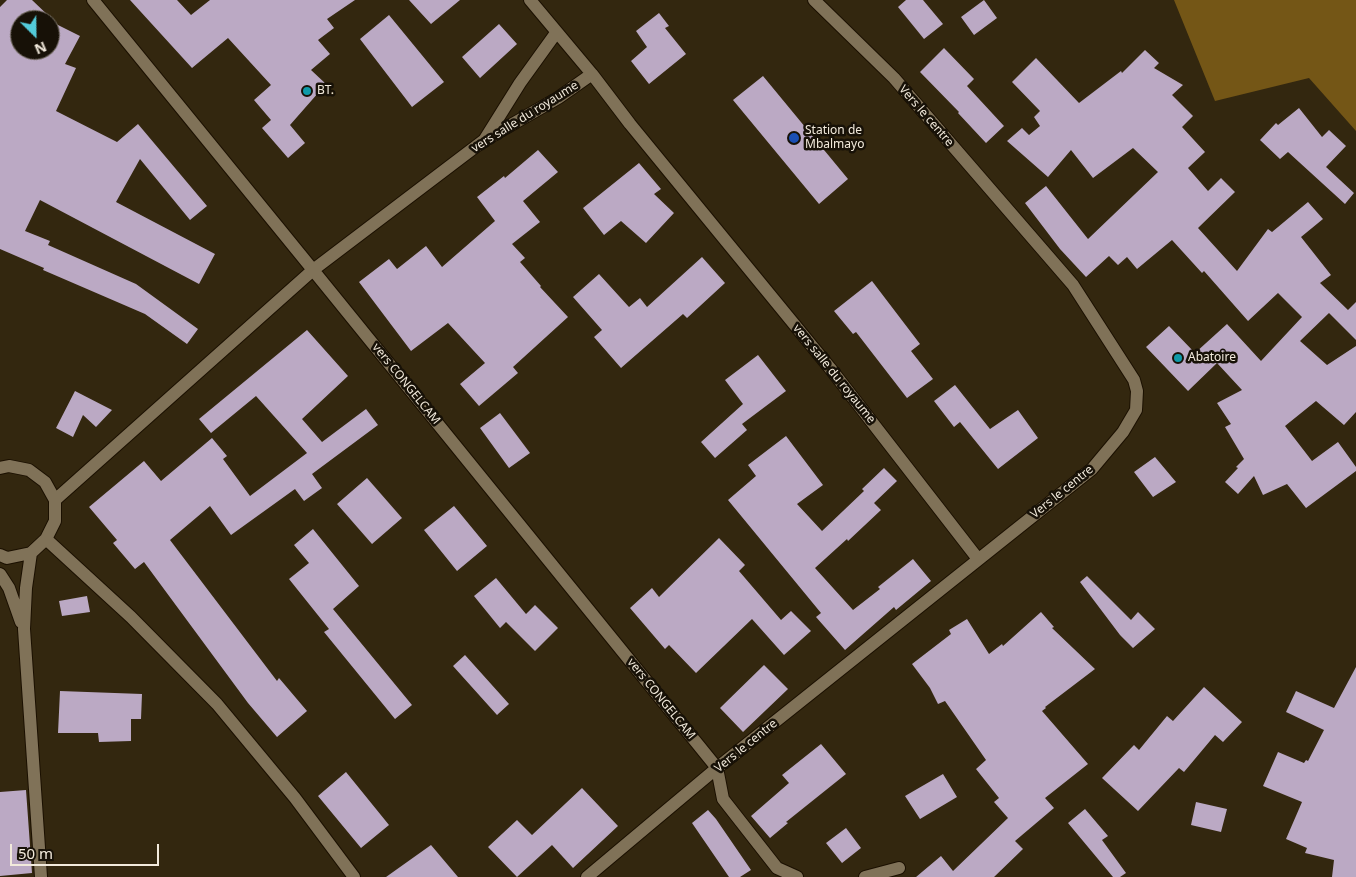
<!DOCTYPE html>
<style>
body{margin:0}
#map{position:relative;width:1356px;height:877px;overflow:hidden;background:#33270f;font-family:"Noto Sans",sans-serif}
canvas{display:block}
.north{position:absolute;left:10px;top:10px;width:50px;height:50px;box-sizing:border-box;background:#171107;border:1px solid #6f685c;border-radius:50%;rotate:157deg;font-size:14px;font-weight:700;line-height:20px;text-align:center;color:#f2eadc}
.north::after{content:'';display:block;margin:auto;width:18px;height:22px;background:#53cbda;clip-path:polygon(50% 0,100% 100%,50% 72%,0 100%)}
.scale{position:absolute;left:10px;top:844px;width:149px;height:22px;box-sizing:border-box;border:2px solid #f2eadc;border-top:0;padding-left:6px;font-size:15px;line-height:18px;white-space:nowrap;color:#f2eadc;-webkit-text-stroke:4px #171107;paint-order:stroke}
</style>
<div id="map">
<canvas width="1356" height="877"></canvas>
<div class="north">N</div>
<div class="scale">50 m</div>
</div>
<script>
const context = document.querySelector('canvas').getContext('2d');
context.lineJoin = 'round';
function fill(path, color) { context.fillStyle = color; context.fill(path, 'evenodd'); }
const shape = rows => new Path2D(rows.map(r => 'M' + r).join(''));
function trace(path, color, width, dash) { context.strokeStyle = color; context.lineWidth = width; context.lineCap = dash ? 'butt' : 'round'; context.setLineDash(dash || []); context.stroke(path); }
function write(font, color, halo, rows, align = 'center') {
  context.font = font + ' "Noto Sans",sans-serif'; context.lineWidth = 5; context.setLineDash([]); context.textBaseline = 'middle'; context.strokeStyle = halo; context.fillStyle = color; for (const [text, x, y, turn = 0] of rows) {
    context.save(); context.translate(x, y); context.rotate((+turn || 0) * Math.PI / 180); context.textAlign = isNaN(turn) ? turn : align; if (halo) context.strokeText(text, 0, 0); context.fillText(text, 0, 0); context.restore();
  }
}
fill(shape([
 [1174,0,1356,0,1356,131,1309,78,1215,101]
]), '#745616');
fill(shape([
 [7,0,32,0,53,20,20,20,20,50,50,50,50,21,80,36,65,64,76,68,56,111,117,142,138,124,207,206,190,220,140,159,116,202,215,254,199,284,40,200,25,231,50,241,48,245,136,284,198,329,187,344,145,314,43,270,44,268,0,249,0,7],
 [130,0,177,0,191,15,210,0,355,0,327,19,334,28,318,40,330,54,311,70,326,84,290,125,305,143,288,158,262,128,271,120,254,100,271,85,228,38,192,68],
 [409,0,460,0,431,24],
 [906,0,923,0,943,24,924,39,898,7],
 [984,0,997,18,974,35,961,17],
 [659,13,669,26,665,28,686,54,649,84,631,61,647,47,636,31],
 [389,15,444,82,412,107,360,39],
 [499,24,517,44,480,78,462,57],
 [944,48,974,79,967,86,1004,126,986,143,958,113,959,112,920,72],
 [1145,50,1159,63,1154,68,1183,85,1172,95,1193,116,1182,127,1205,152,1188,168,1208,191,1221,178,1235,192,1198,228,1237,271,1268,229,1272,232,1308,202,1323,219,1301,237,1331,275,1320,283,1348,310,1356,302,1356,340,1329,313,1300,341,1327,365,1356,346,1356,412,1344,425,1316,401,1285,426,1312,461,1338,442,1356,467,1356,471,1306,508,1287,484,1263,495,1254,476,1238,494,1225,482,1238,468,1236,467,1244,459,1225,427,1231,424,1217,403,1242,390,1217,363,1188,391,1146,347,1169,326,1195,353,1227,324,1261,361,1302,317,1278,293,1248,321,1204,271,1202,273,1172,240,1137,269,1127,257,1118,265,1109,256,1086,277,1060,249,1025,203,1046,186,1088,239,1158,172,1133,148,1093,178,1071,150,1048,177,1007,141,1022,128,1029,135,1040,126,1034,117,1040,111,1012,82,1036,58,1079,103,1121,71,1122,73],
 [763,76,848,179,819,204,733,100],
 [1299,108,1322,137,1329,130,1346,146,1326,167,1354,193,1345,204,1288,152,1280,159,1260,140,1276,123,1278,125],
 [538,150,558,172,523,201,540,222,512,244,525,258,520,262,541,286,540,287,568,317,513,367,518,373,479,406,460,384,485,363,448,323,411,351,359,282,389,259,397,269,426,246,442,267,495,221,477,197,504,176,505,178],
 [639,163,661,189,654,194,674,213,646,243,621,221,604,235,583,208],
 [702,257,725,283,687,318,683,314,621,368,594,337,602,330,573,297,599,274,629,307,640,298,647,307],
 [872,281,920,344,911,351,933,379,907,398,856,332,853,334,834,311],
 [307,330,348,376,302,419,322,442,366,409,378,425,312,474,322,488,304,501,295,489,231,535,210,506,170,540,277,681,279,678,307,711,277,737,248,703,144,562,135,569,113,543,117,540,89,507,144,461,161,481,212,438,227,456,223,459,250,496,307,453,256,396,211,433,199,419],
 [758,355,786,391,742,424,747,430,715,458,701,442,743,404,725,380],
 [955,385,990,429,1018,410,1038,438,998,469,960,422,954,427,934,401],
 [75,391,112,410,96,427,83,415,73,437,56,428],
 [500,413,530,453,509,468,480,428],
 [786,436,823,485,797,504,822,531,864,491,862,489,884,468,897,481,874,503,881,510,848,541,847,539,815,568,853,610,880,589,878,587,913,559,931,581,896,610,894,607,845,650,816,617,821,613,728,500,756,476,748,465],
 [1155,457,1176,482,1153,497,1134,472],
 [367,478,402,518,372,544,337,504],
 [454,506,487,546,457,571,424,530],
 [313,529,359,586,333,609,412,705,395,719,324,632,329,629,289,579,309,563,294,545],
 [719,538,745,565,739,571,781,620,791,611,811,631,784,655,752,619,696,673,669,645,665,649,630,608,652,588,659,597],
 [1087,576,1131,620,1138,612,1155,629,1133,648,1120,635,1080,582],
 [496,578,526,614,535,605,558,628,535,651,506,622,500,628,474,596],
 [87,596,90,612,62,616,59,601],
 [1041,612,1054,627,1052,628,1095,669,1045,707,1046,708,1042,711,1088,764,1045,798,1054,808,1015,841,1023,849,994,877,916,877,941,856,953,871,1008,818,994,802,999,798,976,769,986,760,945,701,938,704,930,688,912,664,951,634,949,630,967,619,989,654,1002,644,1003,646],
 [465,655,509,704,497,715,453,666],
 [764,665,788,689,743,732,720,708],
 [1356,667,1356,877,1332,877,1334,860,1305,853,1307,848,1286,839,1302,802,1263,786,1278,752,1304,763,1306,760,1308,761,1324,730,1286,712,1296,691,1334,708],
 [1204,687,1242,722,1223,742,1215,735,1184,772,1179,768,1138,811,1102,778,1134,745,1139,750,1167,716,1173,721],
 [60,691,142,694,141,719,131,719,131,741,99,742,98,733,58,733],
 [821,744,846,774,786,822,788,823,770,838,751,816,789,783,782,775],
 [346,772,389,825,361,848,318,796],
 [943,774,957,797,920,819,905,796],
 [582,788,618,826,573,868,552,845,517,877,488,847,517,820,532,835],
 [26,790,32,873,0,876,0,792],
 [1196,802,1227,809,1221,832,1191,825],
 [1085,809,1108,836,1102,840,1126,873,1120,877,1113,877,1068,823],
 [708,810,716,819,751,870,740,877,729,877,692,823],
 [846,828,861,848,842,863,826,843],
 [431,845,458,877,386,877]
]), '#bba9c4');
const street = shape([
 [93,0,313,270,483,141,558,98,592,74,630,124,830,368,978,559],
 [530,0,592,74],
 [485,139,520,83,556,33],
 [0,468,9,466,29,470,45,482,55,500,55,521,46,539,31,553,7,558,0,555],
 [55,500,313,270,717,768,723,799,777,868,797,877],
 [46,539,131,617,217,704,295,798,354,877],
 [31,553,26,588,24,629,41,877],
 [0,574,9,588,21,622],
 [587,877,717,768,1092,469,1123,432,1136,410,1137,391,1134,380,1073,285,894,78,814,0],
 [865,877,899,868]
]);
trace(street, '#1b1000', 14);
trace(street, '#807258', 12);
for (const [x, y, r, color] of [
 [307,91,5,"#0f9aa8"],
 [794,138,6,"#1a4fb4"],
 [1178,358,5,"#0f9aa8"]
]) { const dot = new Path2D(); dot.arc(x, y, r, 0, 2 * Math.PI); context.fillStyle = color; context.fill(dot); trace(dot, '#171107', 2); }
write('12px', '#f2eadc', '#171107', [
 ["BT.",317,91],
 ["Station de",805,131],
 ["Mbalmayo",805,145],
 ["Abatoire",1188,358]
], 'left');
write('12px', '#f2eadc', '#171107', [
 ["Vers le centre",926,116,49],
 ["vers salle du royaume",525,117,-32],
 ["vers salle du royaume",834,374,51],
 ["vers CONGELCAM",406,384,51],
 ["Vers le centre",1062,492,-39],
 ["vers CONGELCAM",661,699,51],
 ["Vers le centre",746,746,-39]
]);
</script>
